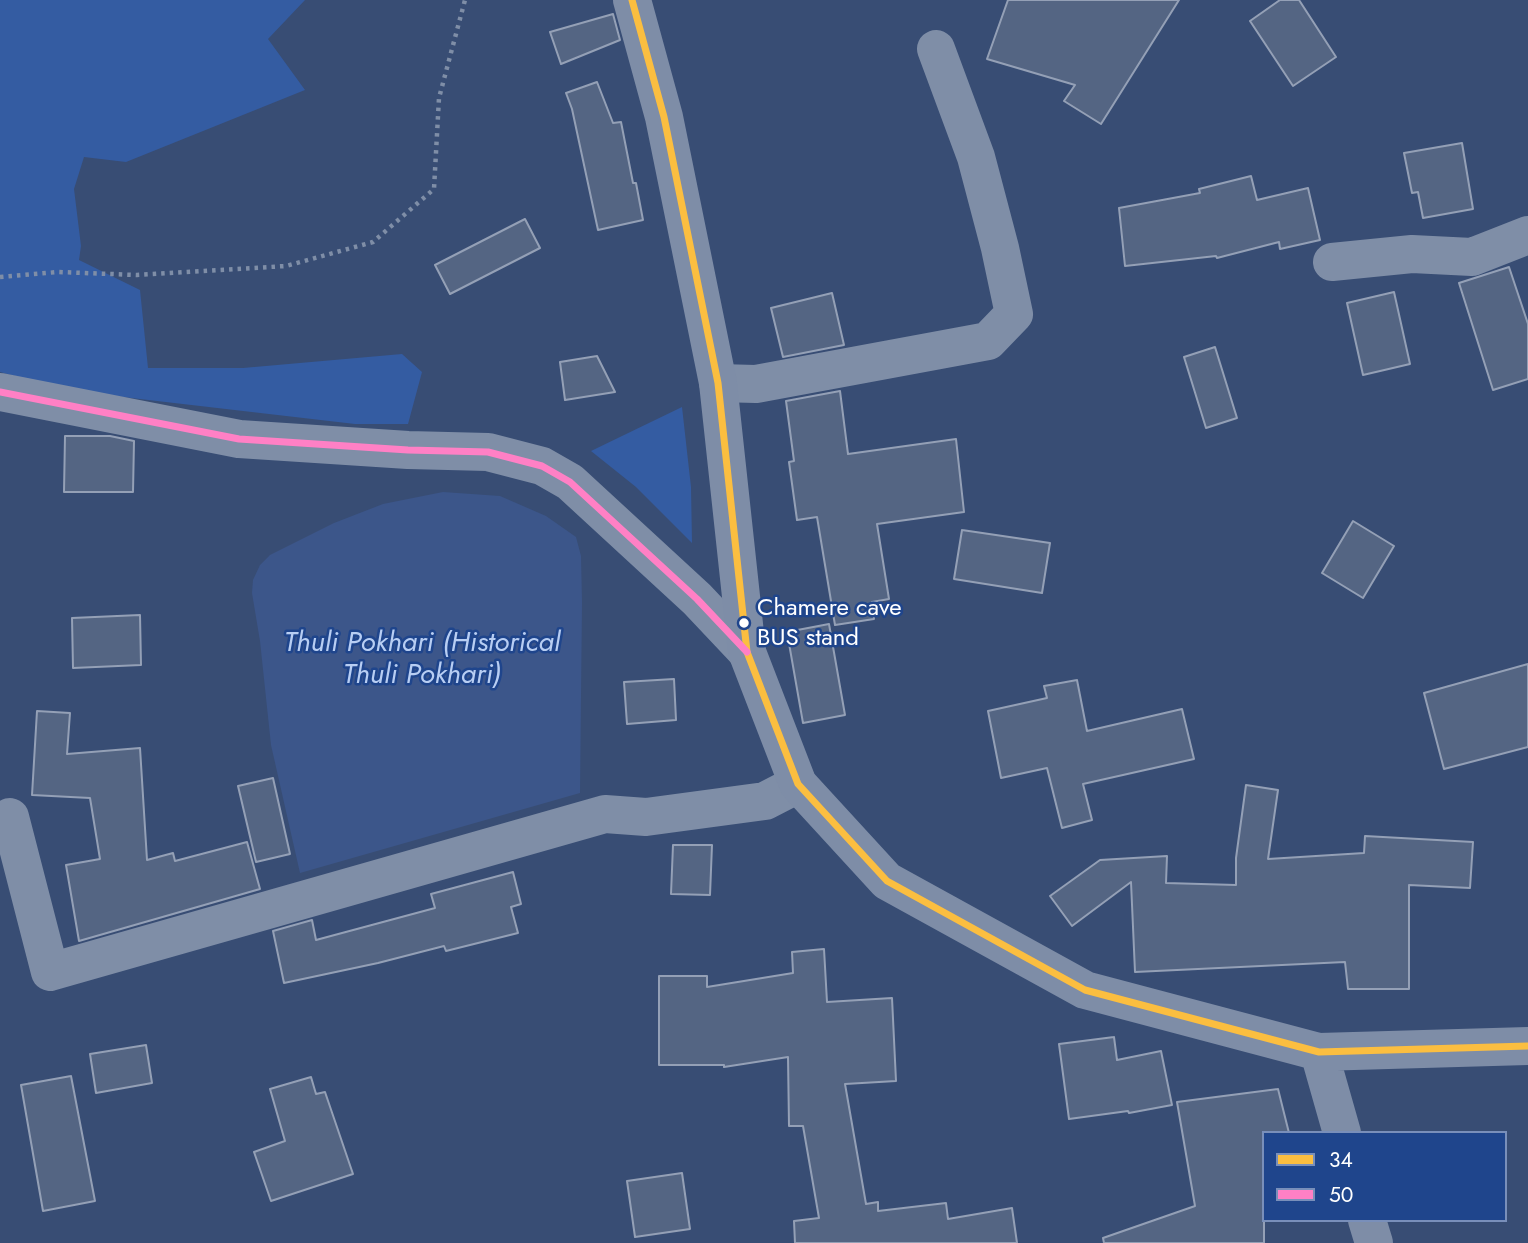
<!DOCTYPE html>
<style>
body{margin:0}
#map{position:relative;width:1528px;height:1243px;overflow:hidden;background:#384d74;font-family:Jost,sans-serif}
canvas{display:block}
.legend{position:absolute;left:1262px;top:1131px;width:245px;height:91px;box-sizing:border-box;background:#1f458c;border:2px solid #798fba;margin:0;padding:9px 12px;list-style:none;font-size:21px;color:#fff}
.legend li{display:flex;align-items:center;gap:14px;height:35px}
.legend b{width:35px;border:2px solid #798fba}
</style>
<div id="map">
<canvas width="1528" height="1243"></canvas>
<ul class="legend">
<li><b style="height:9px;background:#fbbe40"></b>34</li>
<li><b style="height:9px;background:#ff80c5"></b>50</li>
</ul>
</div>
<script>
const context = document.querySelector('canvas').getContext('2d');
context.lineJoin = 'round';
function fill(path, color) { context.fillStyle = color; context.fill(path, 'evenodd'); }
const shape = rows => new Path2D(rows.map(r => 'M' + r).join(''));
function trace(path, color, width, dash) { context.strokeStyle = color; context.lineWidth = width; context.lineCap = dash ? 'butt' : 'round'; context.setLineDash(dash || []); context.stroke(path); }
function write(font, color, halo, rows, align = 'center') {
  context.font = font + ' Jost,sans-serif'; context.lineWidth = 5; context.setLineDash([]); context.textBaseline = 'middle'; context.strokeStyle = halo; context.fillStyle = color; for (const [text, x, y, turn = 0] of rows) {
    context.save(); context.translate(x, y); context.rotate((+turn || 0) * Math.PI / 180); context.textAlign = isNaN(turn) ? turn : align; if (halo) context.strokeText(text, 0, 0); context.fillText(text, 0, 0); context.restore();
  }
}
fill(shape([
 [0,0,305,0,268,39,305,90,126,162,84,157,74,189,81,246,79,260,140,290,148,368,243,368,402,354,422,372,408,424,355,424,71,391,0,372],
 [682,407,691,487,692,543,636,487,591,451]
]), '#345ca2');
fill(shape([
 [443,492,500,496,546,516,576,537,581,556,582,602,580,793,300,873,271,745,260,641,252,593,253,580,260,565,270,555,334,523,383,504]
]), '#3c568a');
const building = shape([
 [1008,0,1179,0,1101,124,1064,101,1075,85,987,59,1008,0],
 [1280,0,1299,0,1336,57,1293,86,1250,21,1280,0],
 [613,14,620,40,561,64,550,32,613,14],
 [597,82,613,123,621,122,633,183,636,183,643,220,598,230,572,109,566,93,597,82],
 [1462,143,1473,209,1423,218,1418,192,1412,193,1404,153,1462,143],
 [1251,176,1257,200,1308,188,1320,240,1280,249,1279,242,1217,258,1216,256,1125,266,1119,208,1200,193,1199,189,1251,176],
 [525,219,540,248,450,294,435,265,525,219],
 [1509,267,1528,324,1528,379,1493,390,1459,283,1509,267],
 [1394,292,1410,364,1363,375,1347,303,1394,292],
 [832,293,844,345,783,357,771,308,832,293],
 [1215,347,1237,418,1206,428,1184,357,1215,347],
 [597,356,615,392,565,400,560,362,597,356],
 [840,391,848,454,956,439,964,512,877,524,889,599,872,602,874,619,835,625,817,517,797,520,789,462,794,461,786,401,840,391],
 [65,436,110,436,134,441,133,492,64,492,65,436],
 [1353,521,1394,546,1363,598,1322,573,1353,521],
 [962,530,1050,543,1042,593,954,579,962,530],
 [140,615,141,665,73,668,72,618,140,615],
 [829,624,845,715,803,723,787,632,829,624],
 [1528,664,1528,747,1444,769,1424,693,1528,664],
 [674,679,676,720,627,724,624,682,674,679],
 [1077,680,1087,731,1182,709,1194,759,1083,784,1092,820,1062,828,1047,768,1001,778,988,711,1047,698,1044,686,1077,680],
 [37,711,70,713,67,754,140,748,147,860,173,853,175,861,247,842,260,889,79,941,66,865,100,859,90,798,32,795,37,711],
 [273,778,290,854,256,862,238,786,273,778],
 [1246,785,1278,790,1268,859,1364,853,1365,836,1473,842,1470,888,1409,885,1409,989,1348,989,1345,962,1135,972,1131,882,1072,926,1050,896,1100,860,1167,856,1166,883,1236,885,1236,858,1246,785],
 [673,845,712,845,710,895,671,894,673,845],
 [513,872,521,904,511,907,518,933,446,951,444,946,378,963,284,983,273,931,312,920,316,940,435,908,431,894,513,872],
 [824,949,827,1002,892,998,896,1081,845,1084,866,1204,878,1202,878,1211,946,1203,948,1219,1012,1208,1017,1243,795,1243,794,1221,819,1218,803,1126,789,1126,788,1057,724,1067,724,1065,659,1065,659,976,707,976,707,987,793,973,792,952,824,949],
 [1114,1037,1117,1060,1161,1051,1172,1105,1129,1113,1128,1111,1069,1119,1059,1044,1114,1037],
 [146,1045,152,1083,96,1093,90,1054,146,1045],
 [71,1076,95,1201,43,1211,21,1085,71,1076],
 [311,1077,316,1094,325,1092,353,1174,271,1201,254,1152,285,1141,270,1089,311,1077],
 [1278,1089,1289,1133,1264,1133,1264,1243,1104,1243,1103,1238,1195,1206,1177,1102,1278,1089],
 [682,1173,690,1229,635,1237,627,1181,682,1173]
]);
fill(building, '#546583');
trace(building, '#94a0b6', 2);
trace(shape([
 [0,277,58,272,137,275,286,266,373,242,434,189,439,98,465,0]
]), '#7f8ea7', 4.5, [3.5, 5]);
trace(shape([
 [1332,262,1412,254,1472,257,1528,235],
 [718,383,756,384,988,341,1014,314,1000,248,976,157,936,49],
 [0,392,239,439,408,450,488,452,542,466,570,482,697,599,747,652],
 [10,817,50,972,605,814,646,817,765,801,798,784]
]), '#7f8ea7', 38);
trace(shape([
 [632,0,664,117,718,383,747,652,798,784,887,881,1085,990,1319,1052,1528,1046],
 [1319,1052,1342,1133],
 [1367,1220,1374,1243]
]), '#7e8da7', 38);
trace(shape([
 [632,0,664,117,718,383,747,652,798,784,887,881,1085,990,1319,1052,1528,1046]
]), '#fbbe40', 7);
trace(shape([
 [0,392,239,439,408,450,488,452,542,466,570,482,697,599,747,652]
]), '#ff80c5', 7);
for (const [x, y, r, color] of [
 [744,623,6,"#fff"]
]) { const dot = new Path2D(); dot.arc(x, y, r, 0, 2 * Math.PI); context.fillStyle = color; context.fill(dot); trace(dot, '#1f458c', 2.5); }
write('24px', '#fff', '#1f458c', [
 ["Chamere cave",757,609],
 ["BUS stand",757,639]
], 'left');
write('italic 28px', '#b8cef3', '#1f458c', [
 ["Thuli Pokhari (Historical",422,644],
 ["Thuli Pokhari)",422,676]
]);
</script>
